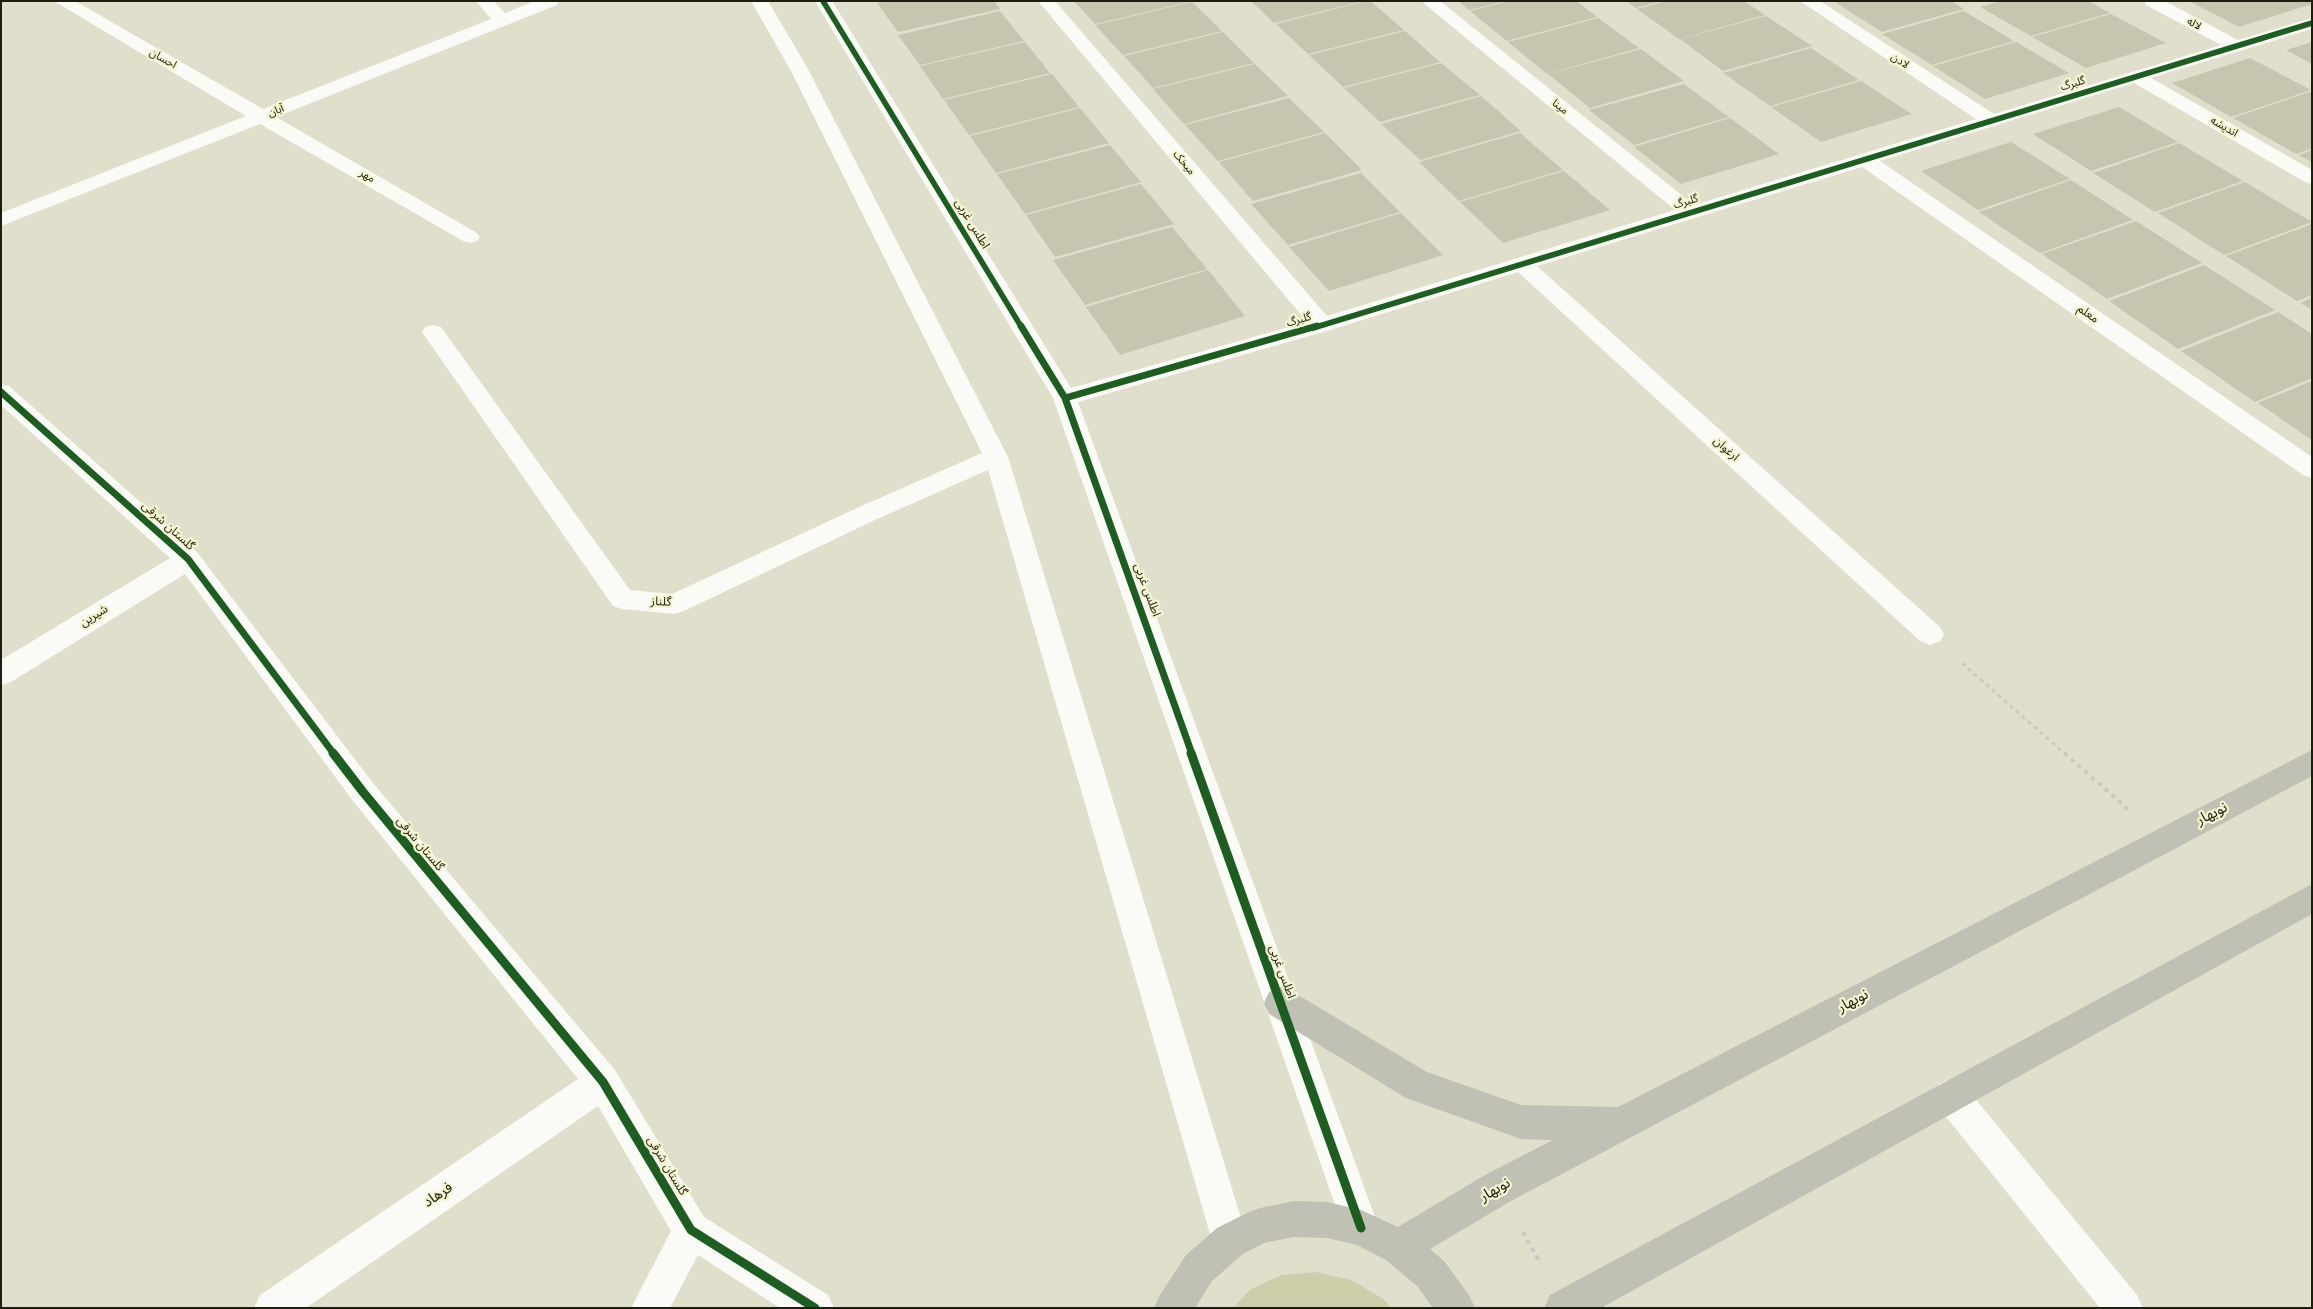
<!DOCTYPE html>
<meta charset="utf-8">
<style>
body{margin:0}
#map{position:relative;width:2313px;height:1309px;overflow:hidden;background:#dfdfcb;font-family:Helvetica,sans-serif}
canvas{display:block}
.frame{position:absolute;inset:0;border:2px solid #1c1c0f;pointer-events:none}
</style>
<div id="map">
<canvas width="2313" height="1309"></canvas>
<div class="frame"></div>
</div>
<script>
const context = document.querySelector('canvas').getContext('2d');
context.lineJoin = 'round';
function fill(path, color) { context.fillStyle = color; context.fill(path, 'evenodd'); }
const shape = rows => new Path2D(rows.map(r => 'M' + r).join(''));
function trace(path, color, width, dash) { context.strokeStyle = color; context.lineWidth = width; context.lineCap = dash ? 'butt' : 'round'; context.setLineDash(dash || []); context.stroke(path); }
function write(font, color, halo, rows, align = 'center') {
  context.font = font + ' Helvetica,"Noto Sans Arabic",sans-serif'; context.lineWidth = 4.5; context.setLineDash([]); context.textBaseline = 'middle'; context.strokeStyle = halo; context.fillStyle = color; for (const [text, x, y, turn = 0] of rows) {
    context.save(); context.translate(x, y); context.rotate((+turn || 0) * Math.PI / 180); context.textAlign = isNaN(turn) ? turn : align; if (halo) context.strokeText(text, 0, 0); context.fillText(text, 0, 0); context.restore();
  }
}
fill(shape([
 [1316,1272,1351,1280,1383,1299,1391,1308,1233,1308,1251,1289,1282,1275]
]), '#ceceab');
fill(shape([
 [886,1,994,1,1000,9,898,32,877,3],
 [1074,1,1189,1,1189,2,1095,24],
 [1251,1,1360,1,1360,2,1274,23],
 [1367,1,1370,1,1404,30,1308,54,1276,24],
 [1458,1,1502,1,1502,2,1469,10],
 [1509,1,1576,1,1597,17,1507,41,1470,11],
 [1626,1,1658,1,1658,2,1636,8],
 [1667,1,1744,1,1765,15,1679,39,1637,9],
 [1842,1,1951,1,1964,9,1882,32,1836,3],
 [2000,1,2088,1,2110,13,2031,36,1980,7],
 [2189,1,2308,1,2312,4,2239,27],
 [1192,2,1222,31,1123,55,1095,25],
 [1000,11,1024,41,920,65,898,35],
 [1964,11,2014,41,1932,65,1882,34],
 [2111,14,2166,43,2086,68,2032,37],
 [1766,16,1812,46,1723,71,1680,39],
 [1598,18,1639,48,1547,74,1508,42],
 [1405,31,1440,62,1343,87,1309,55],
 [1223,32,1254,63,1153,88,1124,56],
 [1025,42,1050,73,943,99,920,66],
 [2016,42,2069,73,1985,99,1933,66],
 [2312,42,2312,64,2286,50],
 [1811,48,1859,80,1770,106,1723,73],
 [1641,49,1684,81,1590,108,1548,74],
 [2250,58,2311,90,2231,117,2172,83],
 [1441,63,1480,95,1380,122,1344,88],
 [1255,64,1288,96,1184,124,1153,89],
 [1052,74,1079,107,969,135,944,100],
 [1861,81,1912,114,1821,142,1771,107],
 [1684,84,1729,117,1634,145,1589,110],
 [2312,91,2312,148,2296,154,2233,118],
 [1481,96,1521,131,1420,160,1381,124],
 [1289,98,1324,132,1218,161,1185,125],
 [2119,107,2178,142,2091,171,2033,134],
 [1080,108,1109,143,996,173,970,136],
 [1730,118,1779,154,1681,184,1634,147],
 [1325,133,1362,170,1253,201,1219,162],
 [1520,133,1563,170,1459,201,1419,162],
 [2011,142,2070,179,1978,210,1921,171],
 [2179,143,2243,181,2155,212,2093,173],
 [1110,145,1141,182,1025,214,997,174],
 [2312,150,2312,162,2299,155],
 [1564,171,1610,210,1503,243,1460,202],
 [1361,173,1400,212,1288,245,1251,204],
 [2071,180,2133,220,2040,253,1979,212],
 [2245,182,2312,222,2224,255,2158,213],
 [1141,184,1174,224,1055,257,1026,215],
 [1401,213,1443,255,1329,291,1289,247],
 [2136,221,2202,263,2107,299,2042,254],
 [2312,224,2312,295,2297,301,2226,256],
 [1172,227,1207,269,1085,305,1053,260],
 [2204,265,2275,310,2178,349,2109,301],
 [1208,270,1245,316,1120,355,1086,307],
 [2312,298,2312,310,2300,303],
 [2278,312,2312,334,2312,378,2255,402,2181,351],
 [2312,381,2312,440,2258,403]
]), '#c6c6b0');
trace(shape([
 [1962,663,2065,754]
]), '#cbcbc4', 3, [4, 4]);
trace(shape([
 [2064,753,2128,809],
 [1523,1232,1541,1264]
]), '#cbcbc4', 4, [4.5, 4.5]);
fill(shape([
 [54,1,75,1,263,109,491,19,476,1,494,1,505,13,535,1,559,1,557,5,276,117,477,233,480,237,477,241,470,243,463,241,260,124,1,226,1,213,246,116,54,1],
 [751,1,768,1,808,69,1008,457,1248,1241,1243,1254,1230,1259,1217,1254,1212,1241,988,470,875,520,684,611,675,614,622,609,613,606,422,332,425,327,433,325,441,327,630,590,672,594,857,508,982,453,790,69,751,1],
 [815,1,832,1,1071,388,1307,322,1038,1,1055,1,1327,316,1675,210,1421,1,1440,1,1694,205,1976,119,1800,1,1820,1,1994,114,2221,45,2146,5,2144,1,2165,1,2238,40,2312,18,2312,29,2151,78,2312,170,2312,184,2305,182,2134,83,1880,161,2312,457,2312,478,2303,475,1862,167,1537,266,1940,627,1944,634,1940,641,1930,645,1920,641,1518,272,1330,330,1078,402,1379,1228,1374,1241,1361,1246,1348,1241,1343,1228,1053,398,815,1],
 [1,384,9,386,197,552,373,783,615,1070,704,1217,828,1295,834,1308,780,1308,698,1255,670,1308,631,1308,671,1231,598,1106,306,1308,254,1308,260,1295,578,1079,353,801,185,574,11,682,1,685,1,660,170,558,1,405,1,384],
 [1951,1079,1963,1084,2137,1295,2143,1308,2100,1308,1939,1108,1934,1096,1939,1084,1951,1079]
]), '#fafaf7');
fill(shape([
 [2312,750,2312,776,1511,1201,1430,1249,1444,1261,1469,1295,1475,1308,1433,1308,1418,1287,1386,1260,1357,1245,1327,1238,1294,1237,1264,1243,1243,1254,1212,1281,1195,1308,1154,1308,1160,1295,1186,1255,1217,1228,1247,1213,1260,1208,1294,1201,1327,1202,1361,1210,1398,1227,1485,1175,1553,1140,1521,1139,1406,1098,1269,1014,1264,1003,1269,992,1281,987,1293,992,1427,1072,1521,1105,1618,1107,2312,750],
 [2312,884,2312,914,1601,1308,1544,1308,1550,1295,2312,884]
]), '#c0c0b4');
trace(shape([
 [823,1,1022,328],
 [1313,328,2312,23]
]), '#1b5e20', 5.5);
trace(shape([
 [1021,326,1065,398,1192,754],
 [1,392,188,559,334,754],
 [1065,398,1317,326]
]), '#1b5e20', 7);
trace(shape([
 [333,753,363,792,603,1082,691,1230,815,1308],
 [1191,753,1361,1228]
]), '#1b5e20', 9);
write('11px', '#1c1c0f', '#f4f5d0', [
 ["لاله",2194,24,28],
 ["احسان",163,59,30],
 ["لادن",1900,61,33],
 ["گلبرگ",2073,84,-17],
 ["مینا",1560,107,39],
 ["آبان",276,111,-22],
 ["اندیشه",2224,127,30],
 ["میخک",1184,163,50],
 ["مهر",367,176,30],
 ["گلبرگ",1686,202,-17],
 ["گلبرگ",1299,320,-16]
]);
write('12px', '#1c1c0f', '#f4f5d0', [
 ["اطلس غربی",972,224,59],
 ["معلم",2088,314,35],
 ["ارغوان",1726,449,42],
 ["گلستان شرقی",168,526,42],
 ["اطلس غربی",1147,590,70],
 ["گلناز",661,602,3],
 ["شیرین",94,616,-32],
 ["گلستان شرقی",420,844,50],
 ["اطلس غربی",1282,972,70],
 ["گلستان شرقی",667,1166,59]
]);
write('15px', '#1c1c0f', '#f4f5d0', [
 ["نوبهار",2212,814,-27],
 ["نوبهار",1853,1001,-28],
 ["نوبهار",1495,1190,-30],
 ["فرهاد",438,1195,-34]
]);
</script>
